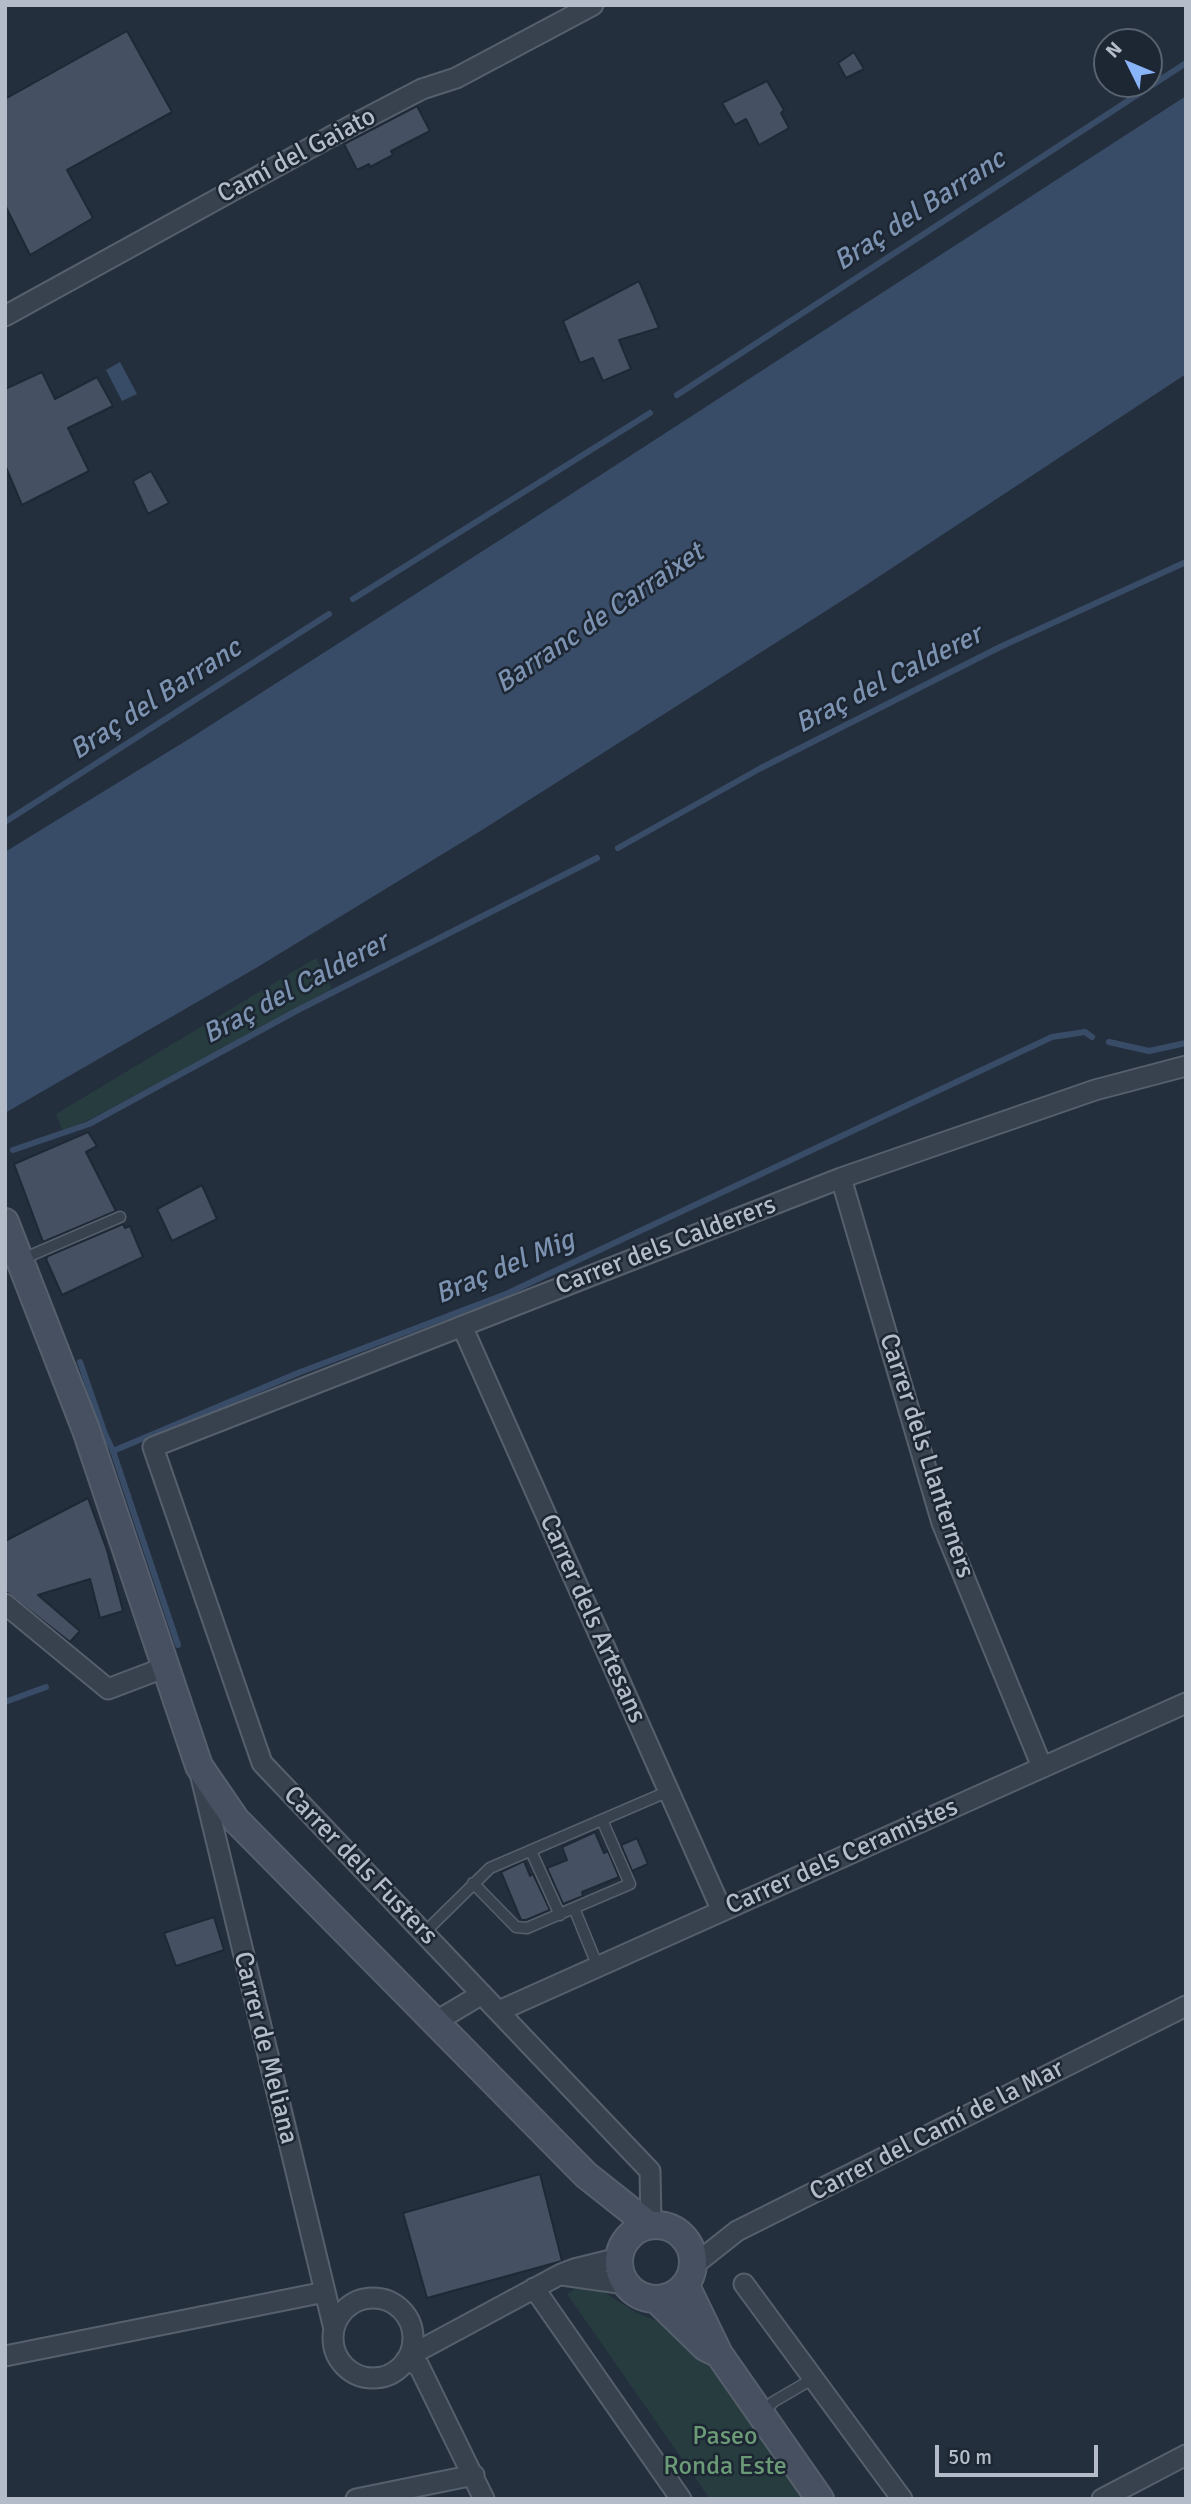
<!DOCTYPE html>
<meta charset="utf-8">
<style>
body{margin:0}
#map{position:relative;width:1191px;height:2504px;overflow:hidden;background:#242f3e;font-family:Signika,sans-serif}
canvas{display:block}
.frame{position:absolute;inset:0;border:7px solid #b4bcc9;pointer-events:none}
.north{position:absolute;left:1093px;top:28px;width:70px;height:70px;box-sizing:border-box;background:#1d2633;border:2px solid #59626f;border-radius:50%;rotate:313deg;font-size:19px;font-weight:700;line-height:28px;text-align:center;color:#b4bcc9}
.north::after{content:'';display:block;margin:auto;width:24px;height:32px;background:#8ab4f8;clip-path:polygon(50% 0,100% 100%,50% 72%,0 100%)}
.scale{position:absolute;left:935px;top:2445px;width:163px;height:32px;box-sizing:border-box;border:4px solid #b4bcc9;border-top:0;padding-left:9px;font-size:21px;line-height:24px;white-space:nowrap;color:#b4bcc9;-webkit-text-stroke:5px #1d2633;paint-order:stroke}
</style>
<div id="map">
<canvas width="1191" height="2504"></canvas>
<div class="frame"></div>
<div class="north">N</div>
<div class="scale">50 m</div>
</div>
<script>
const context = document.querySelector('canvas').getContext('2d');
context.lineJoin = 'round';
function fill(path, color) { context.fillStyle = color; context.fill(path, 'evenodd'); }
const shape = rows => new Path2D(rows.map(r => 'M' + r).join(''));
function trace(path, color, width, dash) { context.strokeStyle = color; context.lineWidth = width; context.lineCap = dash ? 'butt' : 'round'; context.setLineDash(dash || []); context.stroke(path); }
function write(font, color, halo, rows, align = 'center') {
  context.font = font + ' Signika,sans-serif'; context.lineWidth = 5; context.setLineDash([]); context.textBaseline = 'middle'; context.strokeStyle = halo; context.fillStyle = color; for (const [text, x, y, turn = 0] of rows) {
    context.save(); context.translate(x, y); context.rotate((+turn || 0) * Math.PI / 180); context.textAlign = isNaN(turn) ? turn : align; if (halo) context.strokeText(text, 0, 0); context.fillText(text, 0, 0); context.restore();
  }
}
fill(shape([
 [316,958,332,989,87,1121,63,1131,56,1114],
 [583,2284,602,2291,637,2313,675,2329,725,2384,806,2499,710,2499,567,2294]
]), '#263c3f');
fill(shape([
 [1186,96,1186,374,854,593,482,830,256,968,5,1113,5,852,189,739,528,522],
 [120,362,137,394,122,401,106,370]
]), '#394c67');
trace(shape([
 [677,395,1186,63],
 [353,599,650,413],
 [5,822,329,614],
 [618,848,761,768,1000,647,1186,562],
 [1109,1042,1149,1051,1186,1043],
 [13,1150,89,1124,296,1011,597,858],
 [80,1362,105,1434,113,1451],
 [178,1645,113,1451,298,1373,506,1294,1052,1037,1085,1032,1092,1037],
 [5,1702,46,1687]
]), '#394c67', 6);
const building = shape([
 [127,31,172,112,67,170,93,218,30,255,5,205,5,99,127,31],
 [854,52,864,69,846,78,838,63,854,52],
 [767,81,784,110,781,113,789,128,759,145,746,119,735,125,722,103,767,81],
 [417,106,430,131,391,151,393,155,370,167,369,164,357,170,344,144,417,106],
 [639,281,659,328,619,340,631,369,603,381,593,358,580,363,563,321,639,281],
 [42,372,55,399,97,377,113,406,68,428,89,471,22,505,5,465,5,389,42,372],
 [151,471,169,503,148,514,133,481,151,471],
 [88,1132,97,1146,86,1152,116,1211,43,1242,14,1164,88,1132],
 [202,1185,217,1219,172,1241,157,1209,202,1185],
 [123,1224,125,1228,130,1226,143,1257,62,1295,46,1259,48,1256,123,1224],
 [88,1498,107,1550,123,1611,100,1618,90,1579,38,1595,80,1631,70,1642,5,1591,5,1541,88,1498],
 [595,1832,604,1853,608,1851,619,1877,582,1892,583,1896,563,1904,547,1868,567,1860,562,1847,595,1832],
 [637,1838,648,1864,632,1871,621,1845,637,1838],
 [524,1861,530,1876,533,1874,550,1910,526,1920,521,1920,501,1872,524,1861],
 [214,1917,224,1950,176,1966,164,1933,214,1917],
 [540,2174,562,2261,427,2298,403,2213,540,2174]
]);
fill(building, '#455162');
trace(building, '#1f2835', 2);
const service = shape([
 [20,1260,120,1217],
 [531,1851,560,1915],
 [473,1883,516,1927,527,1928,630,1884,602,1820],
 [574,1908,598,1967],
 [424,1933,490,1868,669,1791],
 [763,2414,773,2402,814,2378]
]);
const minor = shape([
 [5,316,330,137,422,89,456,78,593,5],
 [841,1178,942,1523,1042,1767],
 [462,1326,722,1911],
 [5,1604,108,1689,166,1667],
 [201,1777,334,2329],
 [499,2011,1186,1703],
 [435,2022,482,1994],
 [651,2225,650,2171,262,1763,153,1447,841,1178,1095,1090,1186,1066],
 [694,2265,737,2231,1186,2006],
 [562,2275,626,2284],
 [744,2284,902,2499],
 [534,2288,681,2499],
 '333 2338a40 40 0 1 1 80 0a40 40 0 1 1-80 0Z',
 [5,2356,325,2292],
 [409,2356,561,2274,574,2269,619,2258],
 [406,2360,419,2366,484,2499],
 [356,2499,474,2475],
 [1102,2499,1186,2455]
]);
const secondary = shape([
 [5,1222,86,1430,199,1766,236,1820,586,2175,649,2225],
 '619 2262a37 37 0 1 1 74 0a37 37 0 1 1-74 0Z',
 [686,2286,719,2354,820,2499],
 [657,2300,705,2347,715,2352]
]);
trace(service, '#565f6c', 13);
trace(minor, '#565f6c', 23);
trace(secondary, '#565f6c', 30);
trace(service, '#38414e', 10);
trace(minor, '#38414e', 19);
trace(secondary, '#465061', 26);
write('26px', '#b4bcc9', '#1d2633', [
 ["Camí del Gaiato",297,156,-28],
 ["Carrer dels Calderers",666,1246,-21],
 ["Carrer dels Llanterners",926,1456,72],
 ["Carrer dels Artesans",592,1619,66],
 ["Carrer dels Ceramistes",842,1857,-24],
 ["Carrer dels Fusters",360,1866,46],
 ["Carrer de Meliana",265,2048,76],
 ["Carrer del Camí de la Mar",937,2131,-27]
]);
write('26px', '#6b9a76', '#1d2633', [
 ["Paseo",725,2437],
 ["Ronda Este",725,2467]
]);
write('italic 28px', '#7c92b1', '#1d2633', [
 ["Braç del Barranc",920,211,-33],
 ["Barranc de Carraixet",600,619,-34],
 ["Braç del Calderer",889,680,-27],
 ["Braç del Barranc",156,700,-33],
 ["Braç del Calderer",296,989,-28],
 ["Braç del Mig",505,1268,-23]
]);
</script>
